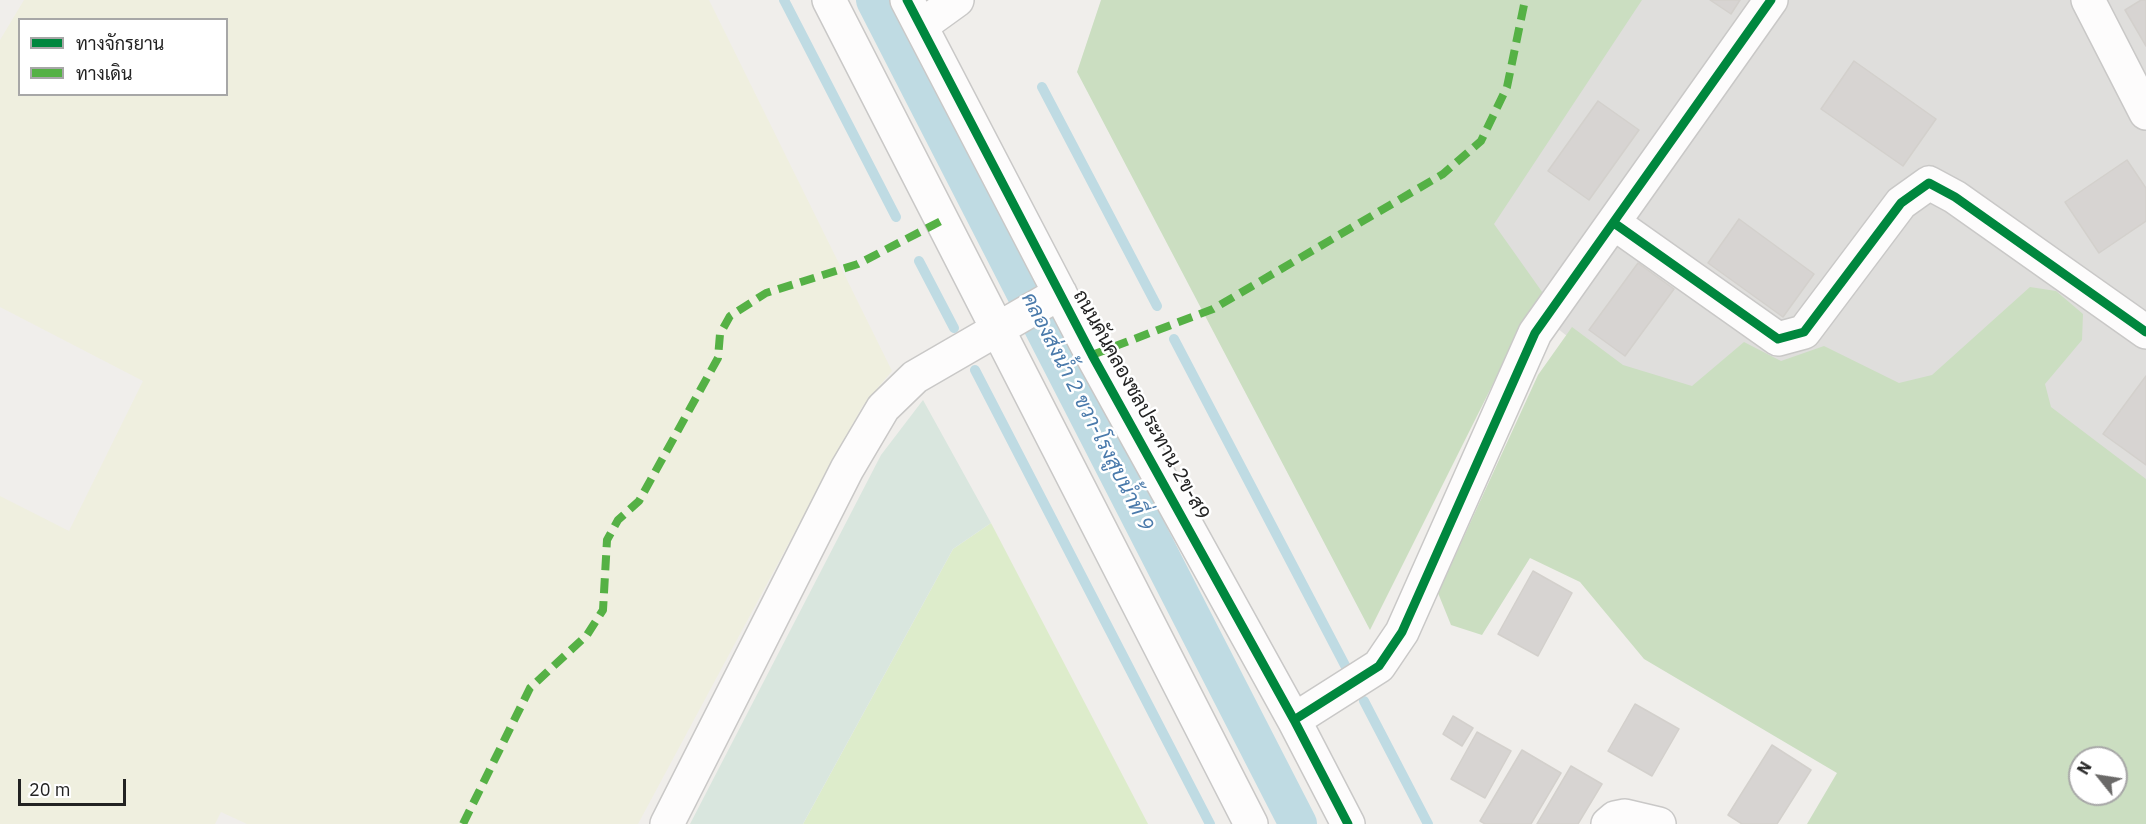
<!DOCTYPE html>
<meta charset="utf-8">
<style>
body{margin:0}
#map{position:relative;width:2146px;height:824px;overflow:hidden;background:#f0eeeb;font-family:"IBM Plex Sans",Sarabun,sans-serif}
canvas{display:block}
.legend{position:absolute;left:18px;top:18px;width:210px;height:78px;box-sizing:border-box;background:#fff;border:2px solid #a7a7a7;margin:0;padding:8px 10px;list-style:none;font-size:18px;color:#222}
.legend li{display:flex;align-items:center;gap:12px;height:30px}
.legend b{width:30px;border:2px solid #a7a7a7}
.north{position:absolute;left:2068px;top:746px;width:60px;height:60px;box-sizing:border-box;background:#fff;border:2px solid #a7a7a7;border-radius:50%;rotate:300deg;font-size:16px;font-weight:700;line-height:24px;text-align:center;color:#222}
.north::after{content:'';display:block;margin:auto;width:21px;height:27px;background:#6a6968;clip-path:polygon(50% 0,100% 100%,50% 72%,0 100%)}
.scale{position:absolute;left:18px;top:779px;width:108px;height:27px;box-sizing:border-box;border:3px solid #222;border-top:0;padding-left:8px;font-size:18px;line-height:21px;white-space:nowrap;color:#222;-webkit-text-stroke:4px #fff;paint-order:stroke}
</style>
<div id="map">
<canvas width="2146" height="824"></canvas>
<ul class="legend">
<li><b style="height:8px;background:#00873e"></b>ทางจักรยาน</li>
<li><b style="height:8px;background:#55b145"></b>ทางเดิน</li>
</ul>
<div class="north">N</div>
<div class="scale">20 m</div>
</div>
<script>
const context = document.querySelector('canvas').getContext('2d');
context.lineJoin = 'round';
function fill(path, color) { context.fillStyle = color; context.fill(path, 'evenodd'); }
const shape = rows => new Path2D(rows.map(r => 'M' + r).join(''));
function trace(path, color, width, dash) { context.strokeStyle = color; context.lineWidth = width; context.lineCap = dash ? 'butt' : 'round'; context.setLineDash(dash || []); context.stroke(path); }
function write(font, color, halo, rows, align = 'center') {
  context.font = font + ' "IBM Plex Sans",Sarabun,sans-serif'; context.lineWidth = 5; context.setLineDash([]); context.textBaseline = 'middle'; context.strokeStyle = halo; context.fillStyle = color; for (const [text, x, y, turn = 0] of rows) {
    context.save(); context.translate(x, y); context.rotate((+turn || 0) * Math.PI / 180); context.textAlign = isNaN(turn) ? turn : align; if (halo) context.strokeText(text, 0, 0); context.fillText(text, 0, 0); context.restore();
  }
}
fill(shape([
 [1630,0,2146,0,2146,579,1610,370,1462,253]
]), '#dfdedc');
fill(shape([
 [24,0,709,0,892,371,862,407,638,824,247,824,221,812,215,824,0,824,0,496,69,531,143,381,0,307,0,40],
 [20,20,226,20,226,94,20,94]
]), '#efefdf');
fill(shape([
 [991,523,1148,824,803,824,953,549]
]), '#ddeccb');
fill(shape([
 [1101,0,1642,0,1494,224,1545,296,1520,330,1370,630,1077,72],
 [2030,287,2056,291,2083,314,2082,340,2045,384,2051,407,2146,479,2146,824,1807,824,1837,773,1644,659,1580,582,1530,558,1482,635,1451,625,1438,593,1538,375,1572,327,1623,365,1692,386,1744,342,1781,361,1824,346,1899,383,1932,375],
 [2080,758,2116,758,2116,794,2080,794]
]), '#cbdec1');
fill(shape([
 [923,400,991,523,953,549,803,824,690,824,881,455]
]), '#d9e6de');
trace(shape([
 [784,0,896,217],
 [1042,87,1157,306],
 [919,261,954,328],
 [1174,339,1348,671],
 [975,370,1210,824],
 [1364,701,1428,824]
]), '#bfdbe3', 10);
trace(shape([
 [875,0,1298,824]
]), '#bfdbe3', 38);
const building = shape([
 [1710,0,1740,0,1731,14,1710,0],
 [2141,0,2146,0,2146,46,2125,10,2141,0],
 [1854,61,1936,119,1903,166,1821,109,1854,61],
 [1598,101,1639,130,1589,200,1548,171,1598,101],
 [2127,160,2146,188,2146,221,2099,253,2065,202,2127,160],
 [1739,219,1814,274,1783,317,1708,263,1739,219],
 [1638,263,1674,289,1625,356,1589,330,1638,263],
 [2146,376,2146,465,2103,434,2146,376],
 [1533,571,1572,593,1538,656,1498,634,1533,571],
 [1635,704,1679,729,1652,776,1608,751,1635,704],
 [1453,716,1473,728,1462,746,1443,734,1453,716],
 [1477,732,1511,751,1485,798,1451,779,1477,732],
 [1772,745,1811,770,1777,824,1742,824,1728,815,1772,745],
 [1522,750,1561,773,1531,824,1485,824,1480,821,1522,750],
 [1571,766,1602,784,1578,824,1537,824,1571,766]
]);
fill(building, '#d7d4d2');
trace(building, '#d3d0cc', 1.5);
const minor = shape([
 [829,0,1251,824],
 [907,0,1092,355,1294,720,1348,824],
 [2088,0,2146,113],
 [921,26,957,0],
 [1614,223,1778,339,1804,332,1901,203,1929,183,1955,197,2146,332],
 [1294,720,1379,666,1402,632,1535,333,1771,0],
 [667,824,847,469,883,408,915,377,1060,293],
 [1608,824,1615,818,1625,816,1659,824]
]);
trace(minor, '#c9c8c7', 36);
trace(minor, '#fdfcfc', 33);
trace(shape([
 [1092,355,1213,309,1443,174,1481,141,1507,87,1525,0],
 [463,824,530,688,587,635,603,610,607,540,618,520,639,501,718,358,720,334,730,316,766,293,858,264,941,221]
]), '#55b145', 8, [15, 8]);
trace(shape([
 [907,0,1092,355,1294,720,1348,824],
 [1614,223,1778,339,1804,332,1901,203,1929,183,1955,197,2146,332],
 [1294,720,1379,666,1402,632,1535,333,1771,0]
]), '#00873e', 9);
write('20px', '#222', '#fff', [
 ["ถนนคันคลองชลประทาน 2ข-ส9",1141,405,61]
]);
write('italic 21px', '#4a7aab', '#fff', [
 ["คลองส่งน้ำ 2 ขวา-โรงสูบน้ำที่ 9",1087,412,63]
]);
</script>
